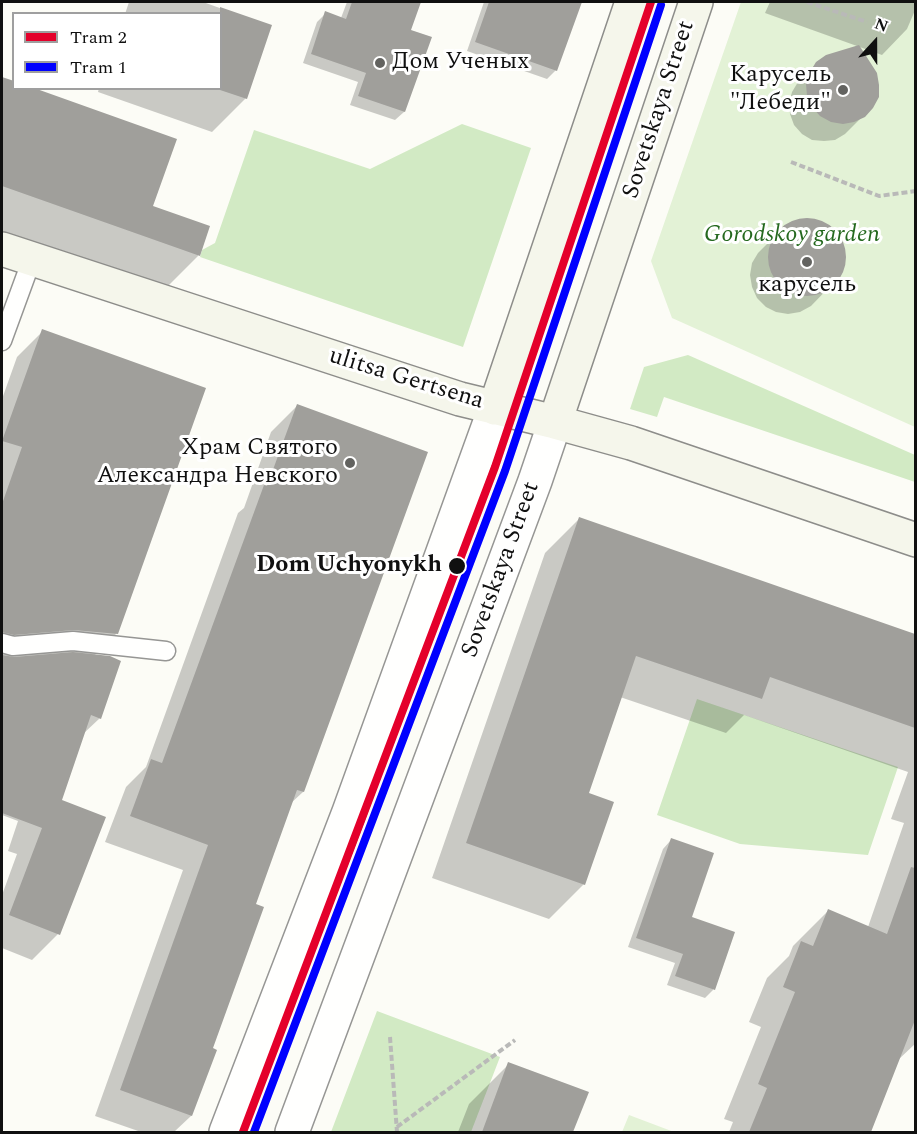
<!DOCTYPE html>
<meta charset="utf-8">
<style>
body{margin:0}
#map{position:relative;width:917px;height:1134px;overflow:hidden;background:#fcfcf6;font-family:Spectral,serif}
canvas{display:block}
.frame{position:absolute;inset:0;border:3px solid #101010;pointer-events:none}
.legend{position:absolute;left:12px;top:12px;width:210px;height:78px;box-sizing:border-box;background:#fff;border:2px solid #9f9f9f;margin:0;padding:8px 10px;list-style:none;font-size:18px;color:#101010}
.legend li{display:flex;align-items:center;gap:12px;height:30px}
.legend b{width:30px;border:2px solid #9f9f9f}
.north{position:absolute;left:845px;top:12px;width:60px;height:60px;-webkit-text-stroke:4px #fff;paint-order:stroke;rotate:21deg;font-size:16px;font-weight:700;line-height:24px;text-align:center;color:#101010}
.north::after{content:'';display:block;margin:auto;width:21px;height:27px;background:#101010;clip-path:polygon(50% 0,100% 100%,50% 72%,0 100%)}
</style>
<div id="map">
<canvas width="917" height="1134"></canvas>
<div class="frame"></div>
<ul class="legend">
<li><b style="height:8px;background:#e4002b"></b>Tram 2</li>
<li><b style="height:8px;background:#00f"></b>Tram 1</li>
</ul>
<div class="north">N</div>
</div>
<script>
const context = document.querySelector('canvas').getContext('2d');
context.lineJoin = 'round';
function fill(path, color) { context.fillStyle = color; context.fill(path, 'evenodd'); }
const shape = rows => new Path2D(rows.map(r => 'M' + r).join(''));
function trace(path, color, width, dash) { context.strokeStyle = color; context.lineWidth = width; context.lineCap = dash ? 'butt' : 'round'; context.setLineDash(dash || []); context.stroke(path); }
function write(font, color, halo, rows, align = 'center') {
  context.font = font + ' Spectral,serif'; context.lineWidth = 6; context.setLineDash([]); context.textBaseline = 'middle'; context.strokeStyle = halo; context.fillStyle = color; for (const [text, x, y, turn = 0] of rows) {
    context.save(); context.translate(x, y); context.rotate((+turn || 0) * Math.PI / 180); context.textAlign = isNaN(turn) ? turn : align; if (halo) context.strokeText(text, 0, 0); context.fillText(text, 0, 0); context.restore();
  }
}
fill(shape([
 [741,2,915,2,915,427,672,318,651,261],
 [629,1115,674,1132,622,1132]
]), '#e3f2d6');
fill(shape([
 [462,124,531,148,463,347,200,257,202,250,215,243,254,130,370,169],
 [688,355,915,455,915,482,664,397,657,417,630,409,644,367],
 [697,699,898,767,868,855,740,844,657,815],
 [377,1011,500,1057,471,1132,331,1132]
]), '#d2eac4');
fill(shape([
 [129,2,203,2,270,26,246,98,212,132,98,92,99,88,220,88,220,14,125,14],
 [347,2,420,2,410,31,404,112,395,120,350,105,358,82,303,63,317,22,326,13,341,18],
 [484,2,580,2,556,70,547,79,467,51],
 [770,2,916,2,916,8,907,29,882,55,765,13],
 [817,63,872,107,845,134,835,140,824,141,812,140,802,134,794,125,790,114,789,103,792,92,798,82],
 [2,79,14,83,14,88,151,207,208,227,198,256,165,289,2,231],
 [811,219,823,223,834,231,841,241,845,254,844,267,838,278,811,306,800,312,788,314,776,312,766,307,757,298,752,287,750,275,752,263,758,253,786,225,798,221],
 [43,331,116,634,94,656,100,718,83,734,60,801,58,934,32,960,2,948,2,895,17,854,8,851,18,821,2,815,2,399,17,357],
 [297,406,303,792,290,804,254,905,191,1116,174,1132,141,1132,95,1116,183,870,105,842,126,787,146,767,238,513,244,508,271,432],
 [579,519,916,636,916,1043,898,1060,869,1132,729,1132,733,1122,724,1119,761,1027,749,1022,767,978,789,956,793,946,828,911,868,927,904,823,891,819,908,772,744,715,726,733,620,697,587,794,584,884,549,919,432,878,545,553],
 [671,840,690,918,733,933,713,990,705,998,667,985,675,963,628,947,663,849],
 [509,1064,587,1093,572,1132,458,1132,469,1104]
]), '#0003');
fill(shape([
 [352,2,421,2,411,30,432,37,405,112,358,96,366,73,311,54,325,11,346,19],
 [489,2,582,2,557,71,475,42],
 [220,7,272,25,247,99,220,90],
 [859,45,877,73,879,85,879,97,873,108,865,117,854,122,843,124,831,122,820,116,812,107,807,96,806,84,810,72,816,62,826,55],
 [2,77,14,81,14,88,34,88,177,139,153,206,210,226,200,256,2,186],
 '768 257a39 39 0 1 1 78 0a39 39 0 1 1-78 0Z',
 [42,329,206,388,118,634,74,630,14,635,2,632,2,504,22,447,2,441],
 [297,404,428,452,304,792,297,790,256,904,264,907,213,1048,217,1050,192,1116,120,1090,208,845,130,816,151,759,162,763,264,485,267,486],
 [579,517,915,634,915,728,770,677,762,699,636,656,589,793,614,802,585,885,466,843],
 [73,652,110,656,121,661,101,719,91,715,62,800,106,817,60,935,9,915,42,828,2,813,2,655,14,657],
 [671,838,714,853,692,917,735,932,715,990,675,976,683,954,636,938],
 [911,867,915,868,915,1020,871,1132,749,1132,767,1088,758,1084,795,992,783,987,801,941,813,946,828,909,887,934],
 [508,1062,589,1092,573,1132,482,1132]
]), '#a09f9b');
const lane = shape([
 [2,341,32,259],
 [2,643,13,646,73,641,166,651]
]);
const street = shape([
 [226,1132,349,812,495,408],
 [292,1132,535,481,555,422]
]);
const secondary = shape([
 [2,249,460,399,555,422,631,443,916,540],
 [495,408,632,2],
 [555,422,696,2]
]);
trace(lane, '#969694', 21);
trace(street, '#969694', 36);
trace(secondary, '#8d8d8a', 36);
trace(shape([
 [807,2,867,22],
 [791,162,879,196,916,191],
 [390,1037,397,1132],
 [397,1127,515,1040]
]), '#b9b9b8', 4, [6, 3]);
trace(lane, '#fffffe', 18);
trace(street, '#fffffe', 33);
trace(secondary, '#f5f6eb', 33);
trace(shape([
 [243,1132,495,467,651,2]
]), '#e4002b', 8);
trace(shape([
 [254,1132,505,471,661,5]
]), '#00f', 8);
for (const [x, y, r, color] of [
 [380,63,6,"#636360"],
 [843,90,6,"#636360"],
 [807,262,6,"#636360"],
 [350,463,6,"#636360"],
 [457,566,9,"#101010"]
]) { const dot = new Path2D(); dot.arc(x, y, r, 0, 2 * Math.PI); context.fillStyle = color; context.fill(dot); trace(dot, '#fff', 2); }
write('24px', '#101010', '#fff', [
 ["Дом Ученых",392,63,"left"],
 ["Карусель",831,76],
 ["\"Лебеди\"",831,104],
 ["карусель",807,286,"center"],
 ["Храм Святого",338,449],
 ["Александра Невского",338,477]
], 'right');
write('24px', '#101010', '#fff', [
 ["Sovetskaya Street",660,110,-72],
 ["ulitsa Gertsena",406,380,17],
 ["Sovetskaya Street",502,570,-70]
]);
write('italic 24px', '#25691f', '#fff', [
 ["Gorodskoy garden",792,236]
]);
write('bold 24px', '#101010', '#fff', [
 ["Dom Uchyonykh",442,566]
], 'right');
</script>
